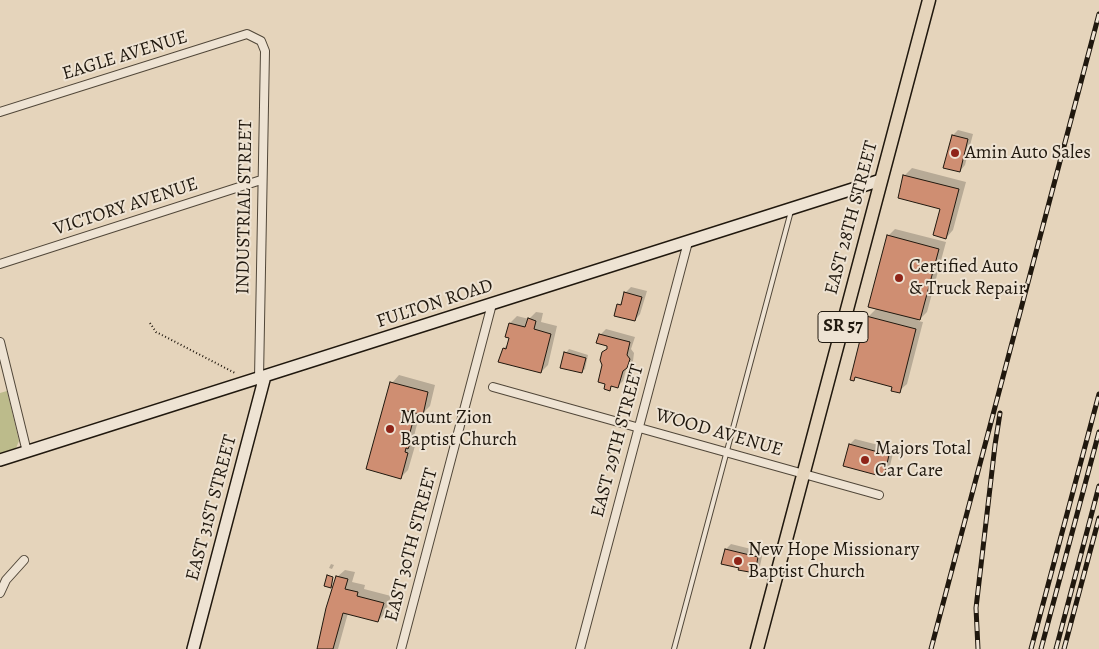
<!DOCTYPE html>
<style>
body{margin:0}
canvas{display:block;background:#e5d4bb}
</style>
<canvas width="1099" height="649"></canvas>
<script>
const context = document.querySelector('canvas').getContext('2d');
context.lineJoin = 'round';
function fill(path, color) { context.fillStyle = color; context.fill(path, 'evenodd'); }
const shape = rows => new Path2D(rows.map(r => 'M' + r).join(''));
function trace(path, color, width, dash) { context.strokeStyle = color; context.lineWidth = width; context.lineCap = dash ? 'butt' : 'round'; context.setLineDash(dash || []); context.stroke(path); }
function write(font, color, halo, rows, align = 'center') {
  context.font = font + ' Alegreya,serif'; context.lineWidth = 4; context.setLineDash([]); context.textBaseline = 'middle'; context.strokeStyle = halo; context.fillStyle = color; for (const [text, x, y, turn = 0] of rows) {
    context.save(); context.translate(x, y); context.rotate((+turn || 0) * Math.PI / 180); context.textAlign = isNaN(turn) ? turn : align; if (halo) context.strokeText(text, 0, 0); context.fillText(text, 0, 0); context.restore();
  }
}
fill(shape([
 [7,391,19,441,16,448,11,452,0,456,0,393]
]), '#bcbb8b');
fill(shape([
 [958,130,973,134,965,165,960,171,953,135],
 [912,168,966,182,953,230,946,238,941,208,899,197,905,175],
 [895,229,946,242,927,312,918,321,923,322,907,384,899,391,894,386,857,376,854,379,868,317,877,308,888,236],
 [631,287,647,291,640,314,635,320,619,305,624,300,626,292],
 [536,312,543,313,541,322,557,326,548,365,541,372,504,348,509,343,510,337,507,336,510,323,517,316,529,319],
 [606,329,635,337,631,349,634,353,633,361,627,366,623,381,618,386,614,385,609,389,606,383,603,352,610,346,600,335],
 [569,349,588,355,585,369,581,372,566,353],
 [399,375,435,385,430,406,422,414,420,413,414,436,416,437,415,440,411,445,415,446,408,470,401,477,392,383],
 [855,439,894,449,889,470,883,475,850,444],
 [731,544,763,552,760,566,754,571,726,549],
 [331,564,334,565,332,569,329,568],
 [345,570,355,572,352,582,365,585,364,589,391,596,385,613,378,621,348,613,338,649,318,649,337,577]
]), '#0003');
const building = shape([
 [952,135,968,139,960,172,943,168,952,135],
 [903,175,959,189,946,239,933,235,940,209,898,198,903,175],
 [887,235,939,249,920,320,868,307,887,235],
 [624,292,642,297,635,321,614,316,617,304,621,305,624,292],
 [866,316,916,329,900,393,891,391,892,387,855,377,854,381,850,380,866,316],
 [528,318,536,321,534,329,551,334,541,373,498,362,503,348,506,349,509,338,505,337,509,323,525,327,528,318],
 [599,334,630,342,627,355,630,359,627,368,623,371,618,388,611,386,610,391,604,389,605,384,598,382,602,365,600,360,602,352,607,349,607,346,596,343,599,334],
 [564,352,586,358,582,373,560,368,564,352],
 [390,382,428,392,423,415,403,410,401,418,413,421,407,444,410,444,408,449,406,448,405,452,408,453,401,479,366,469,390,382],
 [849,444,889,455,884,477,843,466,849,444],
 [725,549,758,557,755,573,738,570,739,568,721,564,725,549],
 [327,575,333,577,331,588,324,586,327,575],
 [336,576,348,579,345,589,358,592,357,596,384,603,378,622,343,613,333,649,317,649,326,608,336,576]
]);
fill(building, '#cf8e72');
trace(building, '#20180e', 1);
const lane = shape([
 [674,649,791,211]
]);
const street = shape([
 [0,112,247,34,261,41,265,51,259,378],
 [0,264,261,180],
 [0,342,27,452],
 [493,387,879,495],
 [0,593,6,580,24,560],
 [401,649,492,304],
 [580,649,688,242]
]);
const secondary = shape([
 [0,460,881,180],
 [193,649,265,376]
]);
const primary = shape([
 [757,649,929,0]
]);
trace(lane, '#514739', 6);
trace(street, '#514739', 10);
trace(secondary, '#20180e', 14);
trace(primary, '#20180e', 15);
trace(shape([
 [150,323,156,332,160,334,235,373]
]), '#20180e', 2, [1, 2.5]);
trace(lane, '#eee3d3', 4);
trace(street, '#eee3d3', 8);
trace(secondary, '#eee3d3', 11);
trace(primary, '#e5d4bb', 12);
const rail = shape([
 [931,649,1099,14],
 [978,649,976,608,995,445,1000,413],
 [1031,649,1099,394],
 [1041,649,1099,432],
 [1056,649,1099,486],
 [1064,649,1099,518]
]);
trace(rail, '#20180e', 5);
trace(rail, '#eee3d3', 3, [9]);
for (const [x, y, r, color] of [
 [955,153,5,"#8f2418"],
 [899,278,5,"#8f2418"],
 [390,429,5,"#8f2418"],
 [865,460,5,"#8f2418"],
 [738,561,5,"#8f2418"]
]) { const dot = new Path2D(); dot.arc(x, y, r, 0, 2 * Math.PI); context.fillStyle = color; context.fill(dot); trace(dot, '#eee3d3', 2); }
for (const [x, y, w] of [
 [843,327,50]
]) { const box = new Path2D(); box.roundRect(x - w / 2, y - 15.5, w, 31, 4); context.fillStyle = '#eee3d3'; context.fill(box); trace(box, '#20180e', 1); }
write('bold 18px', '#20180e', null, [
 ["SR 57",843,327]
]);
write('19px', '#20180e', '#eee3d3', [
 ["EAGLE AVENUE",125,56,-17],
 ["VICTORY AVENUE",126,207,-18],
 ["INDUSTRIAL STREET",245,207,-89],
 ["EAST 28TH STREET",852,218,-75],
 ["FULTON ROAD",435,304,-18],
 ["WOOD AVENUE",719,433,16],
 ["EAST 29TH STREET",618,441,-75],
 ["EAST 31ST STREET",212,508,-75],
 ["EAST 30TH STREET",412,545,-75]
]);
write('19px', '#20180e', '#eee3d3', [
 ["Amin Auto Sales",965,153],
 ["Certified Auto",909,267],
 ["& Truck Repair",909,289],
 ["Mount Zion",400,418],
 ["Baptist Church",400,440],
 ["Majors Total",875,449],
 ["Car Care",875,471],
 ["New Hope Missionary",748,550],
 ["Baptist Church",748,572]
], 'left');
</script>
